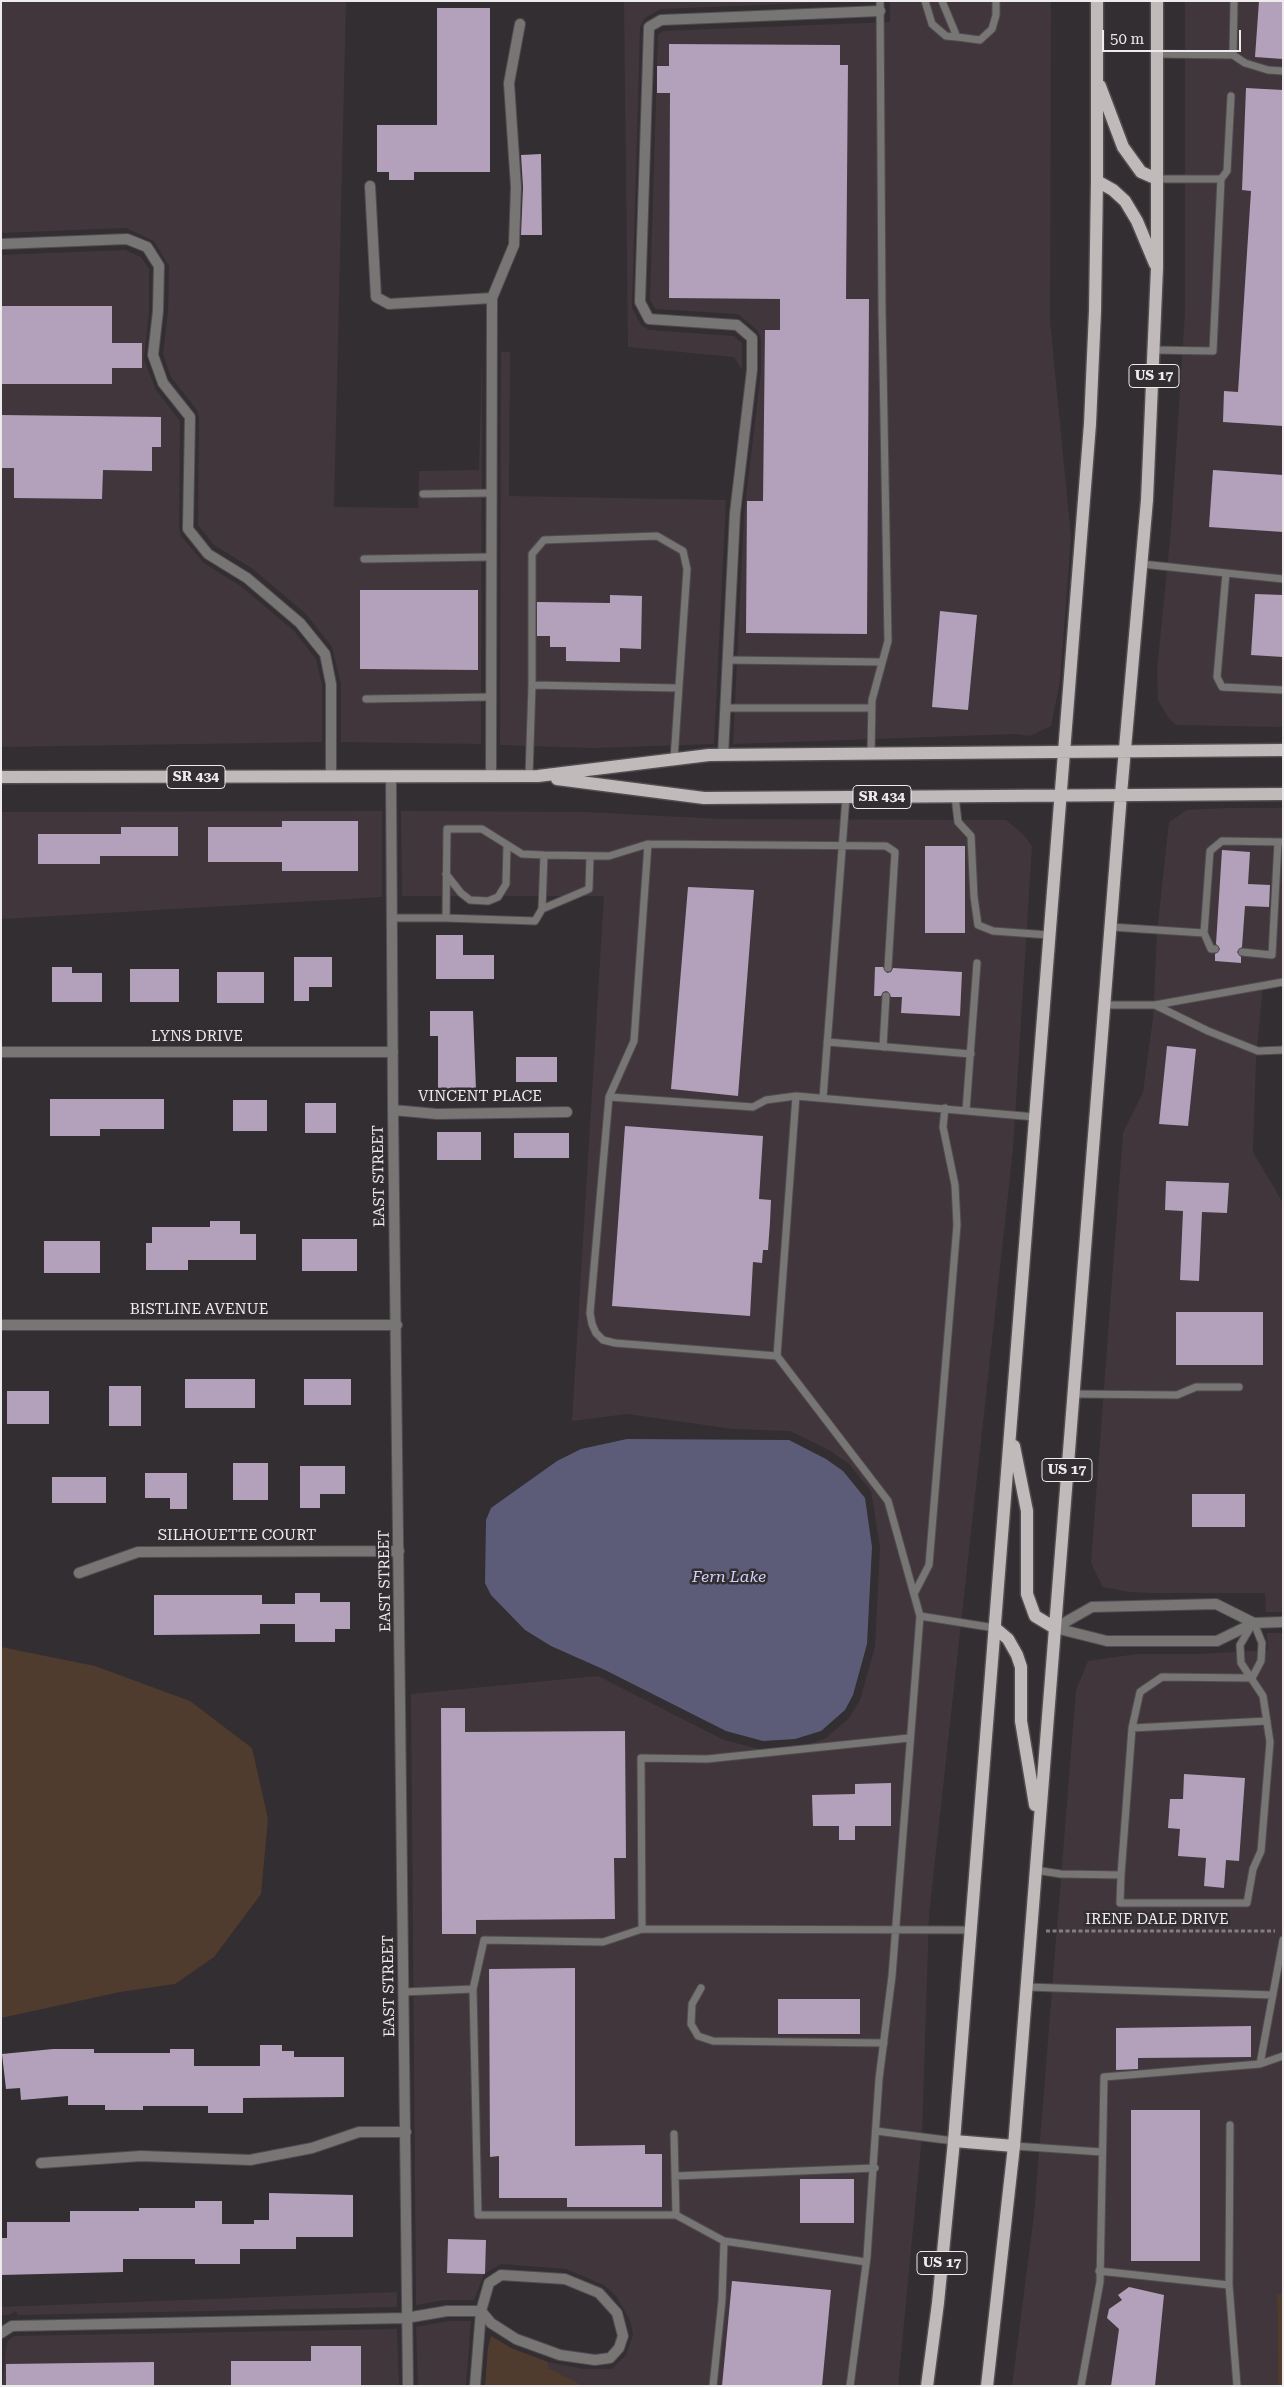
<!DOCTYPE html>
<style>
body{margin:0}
#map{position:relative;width:1284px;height:2387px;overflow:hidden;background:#332e31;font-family:"Roboto Serif",serif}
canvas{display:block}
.frame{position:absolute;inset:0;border:2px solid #eeebec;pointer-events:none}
.scale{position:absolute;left:1102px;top:30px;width:139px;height:22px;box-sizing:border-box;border:2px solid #eeebec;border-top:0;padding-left:6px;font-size:15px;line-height:18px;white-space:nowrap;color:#eeebec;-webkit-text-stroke:4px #332e31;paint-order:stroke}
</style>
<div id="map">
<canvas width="1284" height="2387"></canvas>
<div class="frame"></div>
<div class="scale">50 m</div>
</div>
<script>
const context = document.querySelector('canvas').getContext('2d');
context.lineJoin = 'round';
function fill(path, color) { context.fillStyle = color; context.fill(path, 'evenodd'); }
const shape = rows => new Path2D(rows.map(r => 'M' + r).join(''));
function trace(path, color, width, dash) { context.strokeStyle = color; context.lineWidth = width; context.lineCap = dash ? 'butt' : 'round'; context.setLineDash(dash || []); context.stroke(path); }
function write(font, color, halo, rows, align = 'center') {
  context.font = font + ' "Roboto Serif",serif'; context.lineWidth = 5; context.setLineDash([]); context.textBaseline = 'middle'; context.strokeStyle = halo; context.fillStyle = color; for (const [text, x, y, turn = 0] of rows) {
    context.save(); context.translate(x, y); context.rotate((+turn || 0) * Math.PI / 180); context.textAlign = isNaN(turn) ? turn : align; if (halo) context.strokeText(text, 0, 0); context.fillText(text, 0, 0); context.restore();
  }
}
fill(shape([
 [1,1,346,1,334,507,418,508,419,471,479,470,482,354,481,744,341,742,341,684,332,647,306,614,253,569,214,545,198,525,199,418,197,410,171,377,163,354,168,312,169,266,154,241,126,228,1,233],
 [624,1,859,1,661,9,645,18,640,27,632,308,641,325,649,330,734,336,742,343,742,370,734,357,628,347],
 [890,1,1051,1,1050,321,1071,537,1060,681,1051,726,1030,736,1017,734,733,744,744,514,761,372,761,338,757,330,738,314,655,309,650,300,658,34,664,31,890,22],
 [1185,1,1283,1,1283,727,1176,725,1168,717,1158,700,1157,670,1171,530,1185,313],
 [125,250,141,257,149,269,149,311,144,359,156,390,180,421,179,528,181,536,204,563,242,587,294,631,316,659,322,685,322,742,1,747,1,255],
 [501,352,510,352,509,496,726,500,714,744,594,748,500,745],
 [1226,808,1283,808,1283,982,1263,986,1256,1058,1253,1152,1283,1203,1283,1612,1266,1612,1265,1593,1151,1593,1129,1592,1103,1587,1091,1563,1123,1133,1143,1092,1153,1018,1157,932,1169,822,1187,810],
 [382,811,382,897,1,919,1,812],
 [401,811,584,812,721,819,1006,820,1022,833,1032,846,1013,1149,929,1915,922,2135,898,2386,584,2386,548,2368,548,2362,583,2369,612,2369,626,2355,633,2334,630,2320,616,2296,604,2285,566,2269,501,2264,484,2274,474,2300,445,2300,416,2305,411,1694,598,1676,724,1740,763,1750,798,1748,826,1738,849,1718,860,1700,875,1646,880,1548,871,1491,849,1464,829,1450,790,1431,733,1429,627,1414,572,1421,604,896,402,896],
 [1267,1633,1283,1633,1283,2293,1277,2296,1278,2386,1012,2386,1034,2215,1076,1690,1088,1661,1137,1654,1203,1654,1268,1650],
 [397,2292,397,2307,18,2315,16,2311,9,2315,2,2315,1,2319,1,2307],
 [448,2321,471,2321,466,2386,418,2386,416,2327],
 [397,2329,399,2386,2,2386,7,2342,14,2336]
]), '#41363c');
fill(shape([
 [1,1647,95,1666,190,1701,252,1748,268,1819,261,1894,214,1957,175,1984,120,1992,1,2018],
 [1283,2293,1283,2386,1278,2386,1277,2295],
 [491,2336,511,2348,548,2362,548,2368,584,2386,485,2386,488,2347]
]), '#503b2f');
fill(shape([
 [627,1439,789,1440,826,1459,843,1471,865,1498,872,1547,867,1644,853,1695,845,1710,821,1731,795,1739,763,1741,726,1731,605,1670,551,1646,525,1630,491,1595,485,1583,486,1520,491,1508,557,1461,581,1449]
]), '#5c5c78');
fill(shape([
 [1259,1,1283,1,1283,59,1255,57],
 [437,8,490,8,490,172,414,172,414,180,389,180,389,172,377,172,377,125,437,125],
 [669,44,840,45,840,65,848,65,846,299,869,299,867,634,746,633,747,501,763,501,765,330,780,330,780,299,669,298,670,93,657,93,657,66,669,66],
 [1246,88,1283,90,1283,426,1223,422,1224,391,1238,392,1251,191,1242,190],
 [541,154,542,235,521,235,523,187,521,155],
 [1,306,112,306,112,343,142,343,142,368,112,368,112,384,1,384],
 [1,415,161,417,161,447,152,447,152,471,103,470,102,499,14,498,14,468,1,468],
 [1213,470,1283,475,1283,532,1209,527],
 [360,590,478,590,478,670,360,669],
 [1255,594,1283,595,1283,657,1251,655],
 [610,595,642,596,641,649,620,648,620,662,566,661,566,647,550,647,550,636,537,636,537,602,610,603],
 [940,611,977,615,968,710,932,707],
 [282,821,358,821,358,871,282,871,282,862,208,862,208,827,282,827],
 [121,827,178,827,178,856,100,856,100,864,38,864,38,834,121,834],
 [925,846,965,846,965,933,925,933],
 [1222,850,1250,852,1248,884,1270,885,1269,907,1245,906,1242,947,1237,952,1241,957,1241,963,1215,961,1215,954,1220,949,1216,944],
 [688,887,754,890,738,1096,671,1089],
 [436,935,463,935,463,955,494,955,494,979,436,979],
 [294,957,332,957,332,987,309,987,309,1001,294,1001],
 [52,967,72,967,72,973,102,973,102,1002,52,1002],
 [875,967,883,967,887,973,891,972,893,968,962,972,960,1016,901,1013,902,997,891,997,887,991,883,992,881,996,874,996],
 [130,969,179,969,179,1002,130,1002],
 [217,972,264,972,264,1003,217,1003],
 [430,1011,473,1011,476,1090,438,1090,438,1036,430,1036],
 [1167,1046,1196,1049,1188,1126,1159,1124],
 [516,1057,557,1057,557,1082,516,1082],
 [50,1099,164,1099,164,1129,100,1129,100,1136,50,1136],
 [233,1100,267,1100,267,1131,233,1131],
 [305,1103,336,1103,336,1133,305,1133],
 [625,1126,763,1136,759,1199,771,1200,770,1222,768,1250,763,1250,762,1263,753,1262,750,1316,612,1306],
 [437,1132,481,1132,481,1160,437,1160],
 [514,1133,569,1133,569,1158,514,1158],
 [1166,1181,1229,1183,1227,1213,1202,1212,1199,1281,1180,1280,1183,1211,1165,1210],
 [210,1221,240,1221,240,1234,256,1234,256,1260,188,1260,188,1270,146,1270,146,1243,152,1243,152,1227,210,1227],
 [302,1239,357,1239,357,1271,302,1271],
 [44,1241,100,1241,100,1273,44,1273],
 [1176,1312,1263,1312,1263,1365,1176,1365],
 [185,1379,255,1379,255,1408,185,1408],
 [304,1379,351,1379,351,1405,304,1405],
 [109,1386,141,1386,141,1426,109,1426],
 [7,1391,49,1391,49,1424,7,1424],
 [233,1463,268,1463,268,1500,233,1500],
 [300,1466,345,1466,345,1494,320,1494,320,1508,300,1508],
 [145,1473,187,1473,187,1509,170,1509,170,1498,145,1498],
 [52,1477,106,1477,106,1503,52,1503],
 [1192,1494,1245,1494,1245,1527,1192,1527],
 [295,1593,320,1593,320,1602,350,1602,350,1629,335,1629,335,1642,295,1642,295,1624,260,1624,260,1634,154,1635,154,1595,262,1595,262,1604,295,1604],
 [441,1708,465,1708,465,1732,625,1731,626,1858,614,1858,615,1919,476,1920,476,1934,442,1934],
 [1184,1774,1245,1778,1239,1861,1226,1860,1224,1888,1204,1886,1206,1858,1178,1856,1180,1829,1168,1828,1170,1799,1183,1799],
 [891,1783,891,1826,855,1826,855,1840,839,1840,839,1826,813,1826,812,1795,855,1794,855,1784],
 [575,1968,575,2146,645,2145,645,2154,662,2154,662,2207,567,2207,567,2198,499,2198,499,2156,490,2157,489,1969],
 [778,1999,860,1999,860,2034,778,2034],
 [1251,2026,1251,2057,1138,2058,1138,2069,1116,2070,1116,2028],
 [260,2045,282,2045,282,2051,294,2051,294,2057,344,2057,344,2097,243,2098,243,2113,208,2113,208,2106,143,2106,143,2110,105,2110,105,2105,68,2105,68,2096,21,2100,20,2088,6,2089,2,2054,53,2049,94,2049,94,2053,170,2053,170,2049,194,2049,194,2066,260,2066],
 [1131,2110,1200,2110,1200,2261,1131,2261],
 [800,2179,854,2179,854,2223,800,2223],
 [269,2193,353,2195,353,2237,296,2237,296,2249,240,2249,240,2264,195,2264,195,2259,123,2259,123,2272,1,2275,1,2238,7,2238,7,2222,70,2222,70,2211,139,2211,139,2208,195,2208,195,2201,222,2201,222,2224,254,2224,254,2220,269,2220],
 [448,2239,486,2240,485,2274,447,2273],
 [732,2281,831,2290,822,2386,722,2386],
 [1129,2287,1164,2295,1155,2386,1111,2386,1119,2329,1107,2318,1109,2309,1122,2300,1118,2295],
 [311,2346,361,2346,361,2386,231,2386,231,2361,311,2361],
 [154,2362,154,2386,6,2386,6,2364]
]), '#b3a0bb');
const lane = shape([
 [925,1,932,24,946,36,957,37],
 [942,1,957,37,980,40,992,29,996,15,996,1],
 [1157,54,1233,55,1234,1],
 [1233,55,1245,63,1268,70,1283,71],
 [1221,179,1227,171,1231,96],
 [1155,350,1213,351,1221,179,1157,179],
 [423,494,491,493],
 [364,559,491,557],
 [1142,564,1226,573],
 [1283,579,1226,573,1217,677,1222,687,1283,690],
 [727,660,882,662],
 [532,685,678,688],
 [366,699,491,697],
 [725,708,871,708],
 [871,753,872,700,888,641,882,310,880,1],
 [529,776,532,685,532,554,544,540,657,536,683,551,687,569,674,759],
 [955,796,958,822,971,836,974,897,978,925,993,931,1049,935],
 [648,844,634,1041,609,1097,590,1313,592,1324,596,1333,603,1340,615,1343,777,1356],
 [544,855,542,909,535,921,446,918,447,829,482,829,522,854,544,855,609,856,648,844,886,846,895,852,888,968],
 [446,874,461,893,470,900,488,901,498,897,506,884,507,845],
 [542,909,589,889,590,856],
 [392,918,446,918],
 [1111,927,1204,933,1210,851,1222,841,1283,842],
 [1204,933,1211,949,1215,949],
 [1242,952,1272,955,1278,842],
 [1105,1005,1155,1005,1283,982],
 [1155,1005,1208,1031,1258,1051,1283,1050],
 [827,1042,971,1054],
 [883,1047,886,996],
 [796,1096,777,1356,888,1501,920,1616],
 [609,1097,753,1107,766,1100,796,1096,1035,1117],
 [823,1098,846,797],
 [966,1111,977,963],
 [1073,1394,1177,1395,1196,1387,1239,1387],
 [914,1594,929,1565,957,1225,955,1185,943,1127,945,1108],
 [1252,1678,1261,1661,1262,1643,1254,1623],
 [1132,1728,1267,1721],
 [1035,1870,1061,1874,1121,1875,1132,1728,1140,1692,1162,1677,1252,1678],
 [1121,1875,1120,1903,1247,1903,1253,1869,1261,1851,1270,1742,1263,1696,1241,1663,1240,1645,1253,1623],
 [642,1929,971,1930],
 [1026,1987,1273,1995],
 [701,1988,692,2004,691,2024,698,2036,713,2041,884,2043],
 [473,1989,478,2215,676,2215],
 [404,1992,473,1989,484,1940,603,1942,642,1929,641,1758,707,1759,909,1738],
 [1260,2064,1283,2056],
 [1230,2125,1229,2285,1237,2386],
 [876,2131,954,2141],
 [674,2134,676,2215,724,2241,866,2262],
 [1014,2146,1102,2152],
 [675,2176,875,2168],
 [1099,2271,1229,2285],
 [713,2386,722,2300,724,2241],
 [850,2386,867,2257,879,2079,892,1976,920,1616,995,1628],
 [1081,2386,1100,2282,1104,2077,1260,2064,1283,1940]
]);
const street = shape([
 [370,186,376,297,389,304,492,298],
 [1,244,127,239,147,247,159,266,158,311,153,355,163,383,190,417,188,529,208,554,247,578,300,623,325,654,331,684,331,776],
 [723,755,735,513,752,370,752,338,737,325,649,319,640,302,649,27,661,20,880,11],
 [391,776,393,1110,408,2386],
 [491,776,492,298,514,245,516,187,509,83,520,24],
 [1,1052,393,1052],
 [393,1110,437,1114,567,1112],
 [1,1325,397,1325],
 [79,1573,138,1552,399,1551],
 [1055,1628,1107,1641,1217,1641,1254,1623,1283,1622],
 [1055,1628,1092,1607,1216,1604,1254,1623],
 [41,2163,141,2156,250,2160,312,2148,359,2132,406,2132],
 [1,2333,12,2326,406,2318,447,2311,481,2311,489,2283,501,2275,565,2279,599,2293,617,2313,623,2336,619,2348,610,2358,595,2360,560,2355,516,2339,491,2323,481,2311],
 [475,2386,481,2311]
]);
const primary = shape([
 [1100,86,1123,147,1141,172,1157,179],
 [1097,181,1113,190,1125,201,1137,221,1155,264],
 [1,777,538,776,709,755,1283,750],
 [557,779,704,798,1283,794],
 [1014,1446,1027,1511,1027,1594,1035,1616,1055,1628],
 [995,1628,1008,1639,1017,1655,1021,1667,1021,1721,1035,1805],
 [954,2141,1014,2146],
 [927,2386,938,2303,954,2141,1090,424,1095,311,1097,181,1097,1],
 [987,2386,1014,2146,1121,794,1147,500,1157,268,1157,1]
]);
trace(lane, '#514c4f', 9);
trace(street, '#514c4f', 12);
trace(primary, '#514c4f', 15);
trace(shape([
 [1046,1931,1275,1931]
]), '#827e80', 3, [4, 2.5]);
trace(lane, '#787575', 7);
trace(street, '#787575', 10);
trace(primary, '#c0baba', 12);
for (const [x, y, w] of [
 [1154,376,50],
 [196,777,58],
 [882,797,58],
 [1067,1470,50],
 [942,2263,50]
]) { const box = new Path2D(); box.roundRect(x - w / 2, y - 11.5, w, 23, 4); context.fillStyle = '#332e31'; context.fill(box); trace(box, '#eeebec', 1); }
write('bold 14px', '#eeebec', null, [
 ["US 17",1154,376],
 ["SR 434",196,777],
 ["SR 434",882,797],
 ["US 17",1067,1470],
 ["US 17",942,2263]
]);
write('15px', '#eeebec', '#332e31', [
 ["LYNS DRIVE",197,1037],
 ["VINCENT PLACE",480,1097],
 ["EAST STREET",379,1176,-91],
 ["BISTLINE AVENUE",199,1310],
 ["SILHOUETTE COURT",237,1536],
 ["EAST STREET",385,1581,-91],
 ["IRENE DALE DRIVE",1157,1920],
 ["EAST STREET",389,1986,-91]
]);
write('italic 16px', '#d0d1fc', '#332e31', [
 ["Fern Lake",729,1577]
]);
</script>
